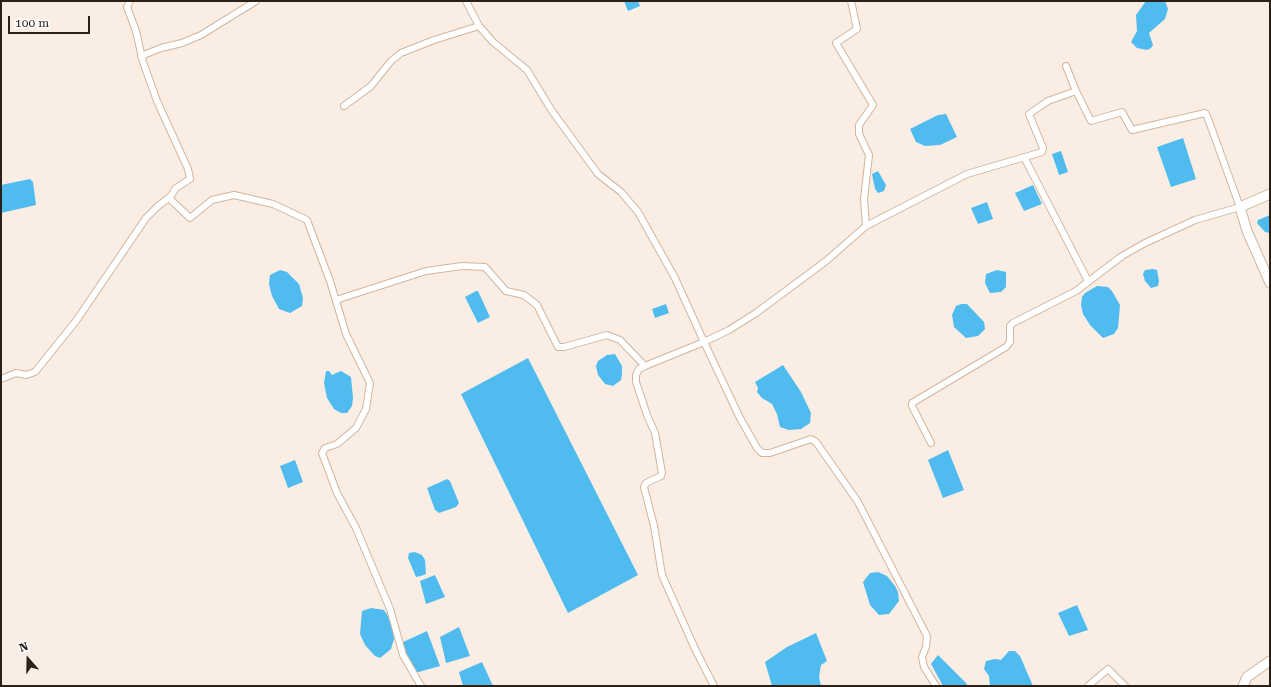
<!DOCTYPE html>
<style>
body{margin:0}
#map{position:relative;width:1271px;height:687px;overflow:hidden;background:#faeee4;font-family:"Roboto Serif",serif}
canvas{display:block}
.frame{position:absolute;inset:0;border:2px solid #2b2017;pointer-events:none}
.north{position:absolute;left:8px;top:639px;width:40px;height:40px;-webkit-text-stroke:3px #fff;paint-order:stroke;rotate:340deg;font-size:11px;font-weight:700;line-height:16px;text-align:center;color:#2b2017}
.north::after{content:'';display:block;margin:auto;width:14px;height:18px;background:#2b2017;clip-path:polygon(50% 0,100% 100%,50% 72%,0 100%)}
.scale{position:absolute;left:8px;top:16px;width:82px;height:18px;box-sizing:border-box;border:2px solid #2b2017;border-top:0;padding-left:5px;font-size:12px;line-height:14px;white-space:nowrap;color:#2b2017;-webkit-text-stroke:3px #fff;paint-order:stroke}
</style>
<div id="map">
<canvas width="1271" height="687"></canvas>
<div class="frame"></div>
<div class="north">N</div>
<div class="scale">100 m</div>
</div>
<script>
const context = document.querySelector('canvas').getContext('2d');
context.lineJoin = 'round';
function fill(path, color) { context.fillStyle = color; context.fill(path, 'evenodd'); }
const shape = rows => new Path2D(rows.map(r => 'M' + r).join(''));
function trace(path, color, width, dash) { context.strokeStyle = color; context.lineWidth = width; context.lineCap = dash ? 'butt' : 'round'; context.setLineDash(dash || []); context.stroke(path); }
fill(shape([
 [624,1,638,1,640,6,628,11],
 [1146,1,1165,1,1168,9,1165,19,1149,33,1153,45,1151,48,1147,50,1137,48,1131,42,1137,31,1136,15],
 [938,115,946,114,957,137,940,145,925,146,916,142,910,129],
 [1183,138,1196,179,1171,187,1157,147],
 [1061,151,1068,172,1059,175,1052,154],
 [878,171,886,185,884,191,878,193,875,189,872,174],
 [30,179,33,182,36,205,1,213,1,185],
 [1033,185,1042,204,1024,211,1015,193],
 [987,202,993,219,978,224,971,208],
 [1270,215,1270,233,1265,232,1257,223,1258,220],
 [1153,269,1157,270,1159,281,1158,286,1151,288,1145,281,1143,274,1145,270],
 [280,270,287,272,299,284,303,298,302,306,290,313,279,309,272,296,269,284,270,275],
 [997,270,1006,272,1006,287,1001,292,990,293,985,283,986,274],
 [1097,286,1108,287,1112,291,1120,305,1118,328,1114,334,1103,338,1090,325,1083,314,1081,305,1082,297,1085,293],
 [476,291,478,291,490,317,478,323,465,297],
 [666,304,669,313,655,318,652,309],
 [961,304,967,304,984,322,985,329,978,336,966,338,954,327,952,315,956,306],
 [615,354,622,366,622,374,621,380,613,386,605,384,598,375,596,366,598,361,607,355],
 [528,358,638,575,568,613,461,394],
 [783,365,801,392,811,413,810,423,801,429,789,430,780,427,777,414,772,404,762,398,757,392,758,388,755,382],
 [326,371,329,371,332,375,341,371,351,377,353,398,352,406,347,413,341,413,334,409,327,398,324,383],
 [948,450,964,490,943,498,928,460],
 [295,460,303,482,288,488,280,466],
 [447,479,450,481,459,503,456,507,439,513,435,510,427,488],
 [415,552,422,555,425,560,426,574,421,576,416,577,408,558,409,553],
 [878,572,887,576,895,586,898,592,899,601,889,614,879,615,870,605,863,582,870,573],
 [435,575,445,597,426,604,420,581],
 [1077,605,1088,630,1069,636,1058,613],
 [371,608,384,610,388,616,393,629,394,639,391,649,380,658,375,656,365,645,360,634,362,611],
 [459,627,470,656,446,663,440,637],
 [427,631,440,666,415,673,401,643],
 [816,633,827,661,821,665,819,677,821,686,772,686,765,662,787,647],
 [1009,651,1015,651,1020,656,1033,686,990,686,989,676,984,669,986,661,995,659,1001,660],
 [938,655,967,684,965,686,943,686,931,664],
 [482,662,493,686,463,686,459,672]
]), '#4fbbef');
const street = shape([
 [466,1,479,26,493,42,527,70,552,111,598,174,621,192,638,212,675,278,704,342,729,330,756,313,826,261,866,226,967,174,1042,152,1043,148,1029,114,1048,101,1076,91],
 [851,1,857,29,836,43,873,105,859,125,859,134,869,155,864,199,866,226],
 [141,56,161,48,182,43,201,35,256,1],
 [344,106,371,86,391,61,401,53,434,40,479,26],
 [1024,157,1088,281],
 [169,198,190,218,212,200,234,195,273,204,307,220,330,281,346,334,370,383,366,409,356,428,337,444,325,448,322,453,337,493,356,528,390,609,403,655,421,686],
 [336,300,426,271,462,266,485,267,506,291,524,295,537,305,558,347,564,347,607,335,620,340,645,366],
 [1,379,16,373,26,375,35,372,76,321,146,218,158,206,170,197,176,188,190,179,188,169,157,101,143,62,136,31,127,7,130,1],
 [931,443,912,406,912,403,1006,347,1010,342,1010,326,1013,323,1076,291,1122,256,1145,243,1195,220,1240,207,1207,116,1205,113,1132,130,1122,112,1091,121,1076,91,1066,66],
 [714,686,696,651,662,575,654,526,644,487,646,483,661,476,662,473,655,433,647,415,636,382,636,375,639,369,645,366,704,342,740,418,757,448,762,453,770,453,811,439,816,442,858,502,927,636,926,647,922,657,924,667,936,686],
 [1088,686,1108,669,1125,686]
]);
const secondary = shape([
 [1270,194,1240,207,1247,231,1270,283],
 [1243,686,1247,677,1270,661]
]);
trace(street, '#d2b59d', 8);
trace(secondary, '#d2b59d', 11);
trace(street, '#fff', 6);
trace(secondary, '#fff', 9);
</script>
